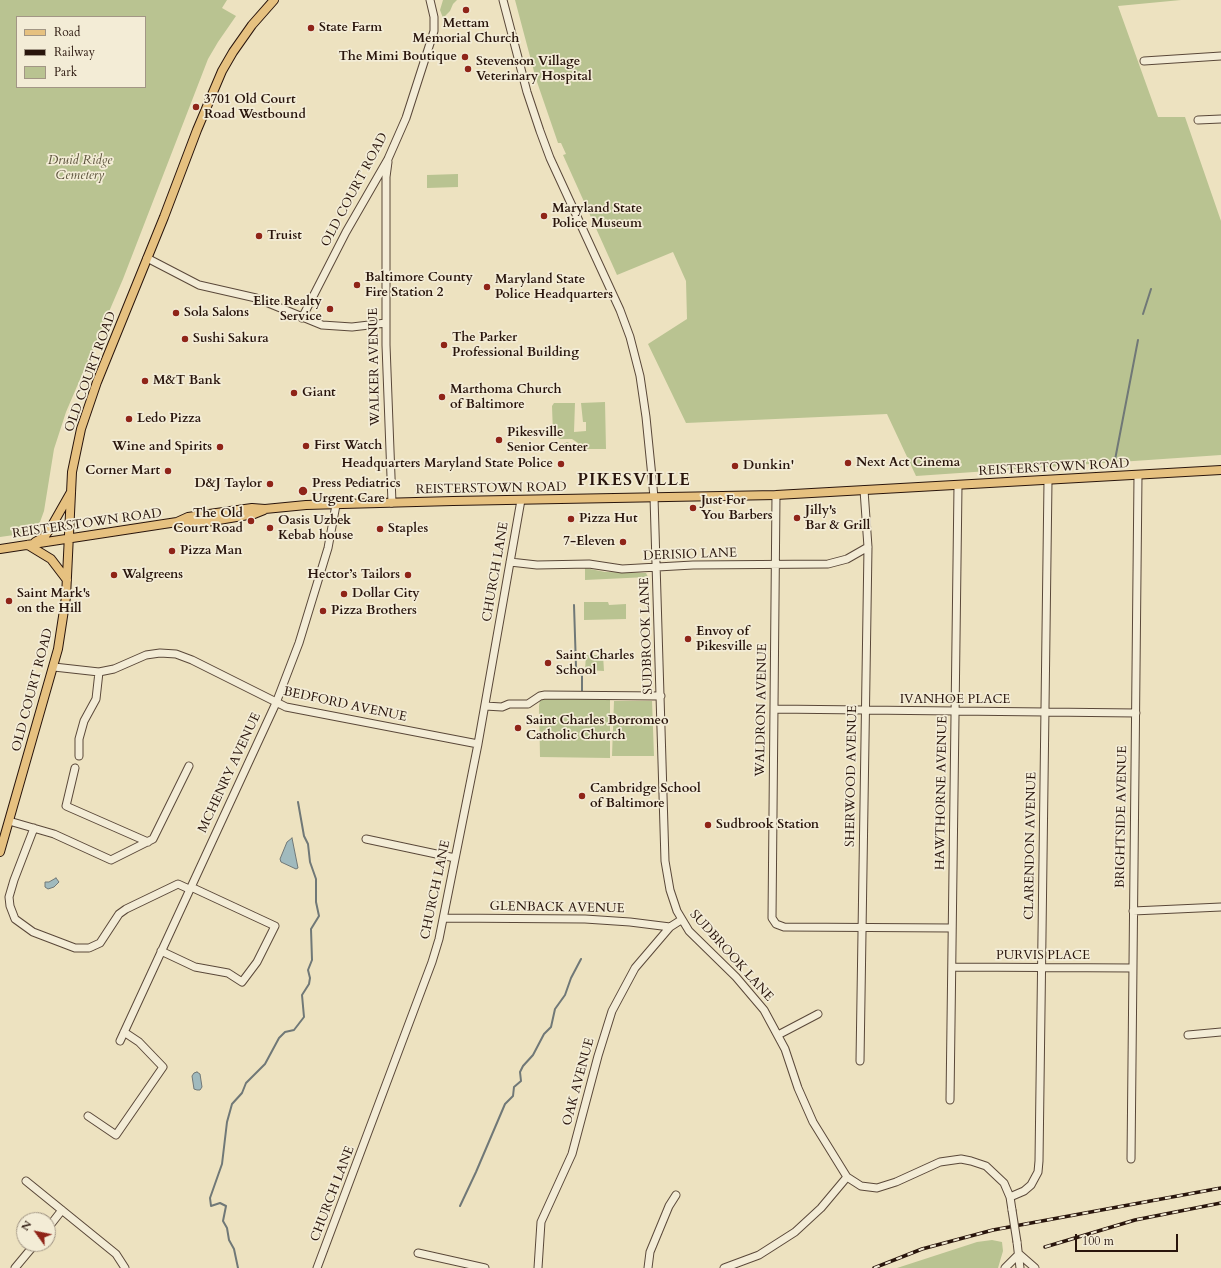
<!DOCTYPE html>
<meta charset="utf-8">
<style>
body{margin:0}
#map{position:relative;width:1221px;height:1268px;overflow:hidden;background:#ede2c0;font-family:Cardo,serif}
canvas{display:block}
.legend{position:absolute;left:16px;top:16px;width:130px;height:72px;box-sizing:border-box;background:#f3ecd6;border:1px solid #a29685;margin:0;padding:5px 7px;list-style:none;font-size:12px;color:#29150c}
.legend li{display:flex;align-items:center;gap:8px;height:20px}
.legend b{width:20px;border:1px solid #a29685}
.north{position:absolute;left:16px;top:1212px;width:40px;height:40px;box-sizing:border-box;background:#f3ecd6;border:1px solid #a29685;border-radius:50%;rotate:303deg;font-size:11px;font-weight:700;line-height:16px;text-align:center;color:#29150c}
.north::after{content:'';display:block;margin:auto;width:14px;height:18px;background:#8f2418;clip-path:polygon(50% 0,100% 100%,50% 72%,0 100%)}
.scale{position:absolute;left:1075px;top:1234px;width:103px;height:18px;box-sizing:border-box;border:2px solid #29150c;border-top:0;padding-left:5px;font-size:12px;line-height:14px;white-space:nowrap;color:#29150c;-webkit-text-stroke:3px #f3ecd6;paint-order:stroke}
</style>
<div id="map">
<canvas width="1221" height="1268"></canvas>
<ul class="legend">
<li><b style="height:5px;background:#e6c180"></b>Road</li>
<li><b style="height:5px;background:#29150c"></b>Railway</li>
<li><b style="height:11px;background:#b9c391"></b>Park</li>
</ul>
<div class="north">N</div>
<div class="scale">100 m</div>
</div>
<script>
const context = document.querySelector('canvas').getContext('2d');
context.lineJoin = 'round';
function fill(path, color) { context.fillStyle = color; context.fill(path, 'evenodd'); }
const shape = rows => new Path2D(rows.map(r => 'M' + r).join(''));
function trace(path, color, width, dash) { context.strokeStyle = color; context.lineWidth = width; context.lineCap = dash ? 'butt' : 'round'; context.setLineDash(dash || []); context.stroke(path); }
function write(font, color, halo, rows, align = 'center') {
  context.font = font + ' Cardo,serif'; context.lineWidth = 3.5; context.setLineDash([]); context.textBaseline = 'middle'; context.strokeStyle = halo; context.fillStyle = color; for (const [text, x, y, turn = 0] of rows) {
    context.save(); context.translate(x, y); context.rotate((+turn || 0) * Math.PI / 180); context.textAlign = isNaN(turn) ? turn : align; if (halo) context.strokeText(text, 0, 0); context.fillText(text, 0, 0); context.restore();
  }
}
fill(shape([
 [0,0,227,0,222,8,236,16,218,42,208,59,123,279,66,412,54,449,44,511,40,522,35,528,28,533,0,537],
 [17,17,145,17,145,87,17,87],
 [443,0,457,0,453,4,450,11,443,18,440,10],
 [515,0,1181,0,1118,6,1158,117,1185,117,1221,221,1221,455,916,476,887,414,686,423,648,344,687,319,686,281,673,252,617,275,563,155,566,154,561,143,558,143,536,79],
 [458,174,458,187,427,188,427,175],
 [605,402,606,449,581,449,578,443,572,439,560,439,553,434,552,406,554,403,575,403,574,432,586,431,586,422,583,422,581,403],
 [567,442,574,445,576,452,559,452,557,450,558,447],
 [585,568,605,572,646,573,648,577,585,580],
 [584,602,608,602,609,605,626,604,626,619,584,620],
 [586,655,603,655,604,671,585,670],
 [544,698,610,699,610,758,540,757,539,706,540,699],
 [614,701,652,701,654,756,612,756],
 [992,1240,1002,1242,1003,1251,998,1268,897,1268,977,1242]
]), '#b9c391');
const water = shape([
 [292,838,298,868,296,869,281,862,280,859,287,842,292,838],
 [56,878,59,882,54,887,48,889,45,887,45,882,49,882,56,878],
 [197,1072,200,1074,202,1087,200,1090,197,1090,194,1089,192,1076,194,1073,197,1072]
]);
fill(water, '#a0babe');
trace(water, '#707877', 1);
trace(shape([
 [1143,314,1151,289],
 [1114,465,1138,340],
 [574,605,576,667,582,676,582,693],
 [460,1206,476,1172,505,1104,513,1096,514,1087,521,1081,520,1072,523,1066,533,1055,544,1034,551,1027,555,1009,565,995,571,978,581,959],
 [238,1268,234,1249,229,1240,227,1228,223,1221,226,1206,220,1203,211,1206,210,1198,222,1164,227,1122,232,1104,242,1093,246,1083,265,1064,279,1038,285,1032,294,1030,304,1017,302,995,309,984,310,978,308,970,312,960,311,929,319,916,316,902,316,879,310,862,308,844,304,836,298,802]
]), '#707877', 2);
const minor = shape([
 [503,0,527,92,540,131,550,158,620,310,630,337,640,376,646,417,654,497,665,861,670,890,677,911,689,931,736,977,764,1010,785,1049,798,1088,813,1122,847,1177,861,1186,877,1188,896,1182,940,1162,961,1159,971,1161,986,1166,1004,1183,1010,1197,1012,1210],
 [1144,61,1221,56],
 [1198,120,1221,119],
 [388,162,386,177,386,345,392,503],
 [147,258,199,285,256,298,322,325,352,327,386,323],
 [302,318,346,232,388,159,406,118,434,31,434,17,430,0],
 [776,495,772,918,776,924,784,927,952,928],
 [510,562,537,565,589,564,622,569,693,565,828,564,847,559,868,547],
 [54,667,99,672,114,669,146,655,160,653,176,654,192,660,286,707,478,744],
 [485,706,502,707,509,704,528,704,540,696,545,695,661,696],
 [774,709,1136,713],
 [79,756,79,739,84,721,96,699,99,672],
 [75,768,66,806,148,842],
 [9,821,54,834,111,860,153,839,189,766],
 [34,828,14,880,9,897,10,906,15,919,33,932,75,948,89,948,100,943,119,914,126,909,178,884,189,889],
 [366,839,455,858],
 [1133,911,1221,907],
 [444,918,585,919,630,922,670,927],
 [161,951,195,967,228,973,242,982,257,962,275,926,191,887],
 [952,967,1133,968],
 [778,1035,818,1014],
 [1188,1035,1221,1032],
 [120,1041,276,703,299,643,328,548,336,505],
 [860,1061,868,547,864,490],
 [950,1100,958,486],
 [88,1116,116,1135,163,1067,139,1042,124,1032],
 [1131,1159,1138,476],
 [26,1181,116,1254,125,1268],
 [1010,1197,1024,1191,1031,1185,1038,1172,1039,1161,1048,481],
 [48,1228,62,1210],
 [1017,1242,1020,1268],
 [418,1253,485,1268],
 [1019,1254,1035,1268],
 [15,1268,35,1244],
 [317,1268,432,962,439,939,478,744,521,500],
 [538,1268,541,1222,572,1154,598,1056,612,1011,635,968,670,927,681,920],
 [648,1268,650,1252,669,1206,676,1195],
 [724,1268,759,1255,795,1232,821,1208,847,1177],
 [1005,1268,1019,1254]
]);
const major = shape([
 [177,522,189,525,254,514,264,510],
 [35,542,44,537,50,529,71,492],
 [28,545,51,559,67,580],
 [0,549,177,522,188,517,252,508,265,509,306,505,453,501,776,495,1221,470],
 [0,852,58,649,66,597,72,472,81,429,97,382,164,217,197,130,222,71,233,52,252,25,274,0]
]);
trace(minor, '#5a4839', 9);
trace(major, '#29150c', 10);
trace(minor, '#f3ecd6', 7);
trace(major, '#e6c180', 8);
const rail = shape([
 [1045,1247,1135,1220,1221,1203],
 [874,1268,922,1249,993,1230,1221,1188]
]);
trace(rail, '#29150c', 3.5);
trace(rail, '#f3ecd6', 2, [6]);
const minorBridge = shape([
 [1012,1210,1017,1242]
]);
trace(minorBridge, '#5a4839', 9, []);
trace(minorBridge, '#f3ecd6', 7);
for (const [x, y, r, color] of [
 [466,10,4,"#8f2418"],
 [311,28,4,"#8f2418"],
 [465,57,4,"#8f2418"],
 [468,69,4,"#8f2418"],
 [196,107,4,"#8f2418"],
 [544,216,4,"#8f2418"],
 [259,236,4,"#8f2418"],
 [357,285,4,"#8f2418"],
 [487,287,4,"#8f2418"],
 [330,309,4,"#8f2418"],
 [176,313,4,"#8f2418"],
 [185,339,4,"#8f2418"],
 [444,345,4,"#8f2418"],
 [145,381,4,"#8f2418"],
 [294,393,4,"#8f2418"],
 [442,397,4,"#8f2418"],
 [129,419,4,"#8f2418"],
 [499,440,4,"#8f2418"],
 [306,446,4,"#8f2418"],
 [220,447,4,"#8f2418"],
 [848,463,4,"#8f2418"],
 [561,464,4,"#8f2418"],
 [735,466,4,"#8f2418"],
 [168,471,4,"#8f2418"],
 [270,484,4,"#8f2418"],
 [303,491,5,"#8f2418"],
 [693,508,4,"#8f2418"],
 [797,518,4,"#8f2418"],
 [571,519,4,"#8f2418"],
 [251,521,4,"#8f2418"],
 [270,528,4,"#8f2418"],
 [380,529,4,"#8f2418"],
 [623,542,4,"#8f2418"],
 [172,551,4,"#8f2418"],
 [114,575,4,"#8f2418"],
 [408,575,4,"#8f2418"],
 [344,594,4,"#8f2418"],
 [9,601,4,"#8f2418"],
 [323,611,4,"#8f2418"],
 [688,639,4,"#8f2418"],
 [548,663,4,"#8f2418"],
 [518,728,4,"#8f2418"],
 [582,796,4,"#8f2418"],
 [708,825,4,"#8f2418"]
]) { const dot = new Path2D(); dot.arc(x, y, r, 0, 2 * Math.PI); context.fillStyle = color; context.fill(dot); trace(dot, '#f3ecd6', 1.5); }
write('bold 13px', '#29150c', '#f3ecd6', [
 ["Mettam",466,24,"center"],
 ["Memorial Church",466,39,"center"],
 ["State Farm",319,28],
 ["The Mimi Boutique",457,57,"right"],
 ["Stevenson Village",476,62],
 ["Veterinary Hospital",476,77],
 ["3701 Old Court",204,100],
 ["Road Westbound",204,115],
 ["Maryland State",552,209],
 ["Police Museum",552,224],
 ["Truist",267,236],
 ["Baltimore County",365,278],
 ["Fire Station 2",365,293],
 ["Maryland State",495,280],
 ["Police Headquarters",495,295],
 ["Elite Realty",322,302,"right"],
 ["Service",322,317,"right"],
 ["Sola Salons",184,313],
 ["The Parker",452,338],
 ["Professional Building",452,353],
 ["Sushi Sakura",193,339],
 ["M&T Bank",153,381],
 ["Marthoma Church",450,390],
 ["of Baltimore",450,405],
 ["Giant",302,393],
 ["Ledo Pizza",137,419],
 ["Pikesville",507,433],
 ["Senior Center",507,448],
 ["First Watch",314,446],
 ["Wine and Spirits",212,447,"right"],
 ["Next Act Cinema",856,463],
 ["Headquarters Maryland State Police",553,464,"right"],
 ["Dunkin'",743,466],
 ["Corner Mart",160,471,"right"],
 ["D&J Taylor",262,484,"right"],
 ["Press Pediatrics",312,484],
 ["Urgent Care",312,499],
 ["Just For",701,501],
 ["You Barbers",701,516],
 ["Jilly's",805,511],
 ["Bar & Grill",805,526],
 ["The Old",243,514,"right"],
 ["Court Road",243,529,"right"],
 ["Pizza Hut",579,519],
 ["Oasis Uzbek",278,521],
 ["Kebab house",278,536],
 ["Staples",388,529],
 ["7-Eleven",615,542,"right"],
 ["Pizza Man",180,551],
 ["Walgreens",122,575],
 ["Hector’s Tailors",400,575,"right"],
 ["Saint Mark's",17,594],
 ["on the Hill",17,609],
 ["Dollar City",352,594],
 ["Pizza Brothers",331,611],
 ["Envoy of",696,632],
 ["Pikesville",696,647],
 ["Saint Charles",556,656],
 ["School",556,671],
 ["Saint Charles Borromeo",526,721],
 ["Catholic Church",526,736],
 ["Cambridge School",590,789],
 ["of Baltimore",590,804],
 ["Sudbrook Station",716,825]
], 'left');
write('italic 13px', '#5b523b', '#f3ecd6', [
 ["Druid Ridge",80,161],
 ["Cemetery",80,176]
]);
write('13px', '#29150c', '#f3ecd6', [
 ["OLD COURT ROAD",355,190,-62],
 ["WALKER AVENUE",375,367,-91],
 ["OLD COURT ROAD",91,372,-70],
 ["REISTERSTOWN ROAD",1054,468,-3],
 ["REISTERSTOWN ROAD",491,489,-1],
 ["REISTERSTOWN ROAD",87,524,-8],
 ["DERISIO LANE",690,555,-2],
 ["CHURCH LANE",496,572,-80],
 ["SUDBROOK LANE",647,636,-92],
 ["OLD COURT ROAD",33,690,-75],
 ["IVANHOE PLACE",955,700],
 ["BEDFORD AVENUE",345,705,12],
 ["WALDRON AVENUE",762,710,-89],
 ["MCHENRY AVENUE",230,773,-65],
 ["SHERWOOD AVENUE",852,776,-89],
 ["HAWTHORNE AVENUE",942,793,-89],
 ["BRIGHTSIDE AVENUE",1122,817,-89],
 ["CLARENDON AVENUE",1031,846,-89],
 ["CHURCH LANE",436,890,-78],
 ["GLENBACK AVENUE",557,908,1],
 ["SUDBROOK LANE",731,956,48],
 ["PURVIS PLACE",1043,956],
 ["OAK AVENUE",579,1082,-75],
 ["CHURCH LANE",333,1194,-69]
]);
context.letterSpacing = '1px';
write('bold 17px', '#29150c', '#f3ecd6', [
 ["PIKESVILLE",634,481]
]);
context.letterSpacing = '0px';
</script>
